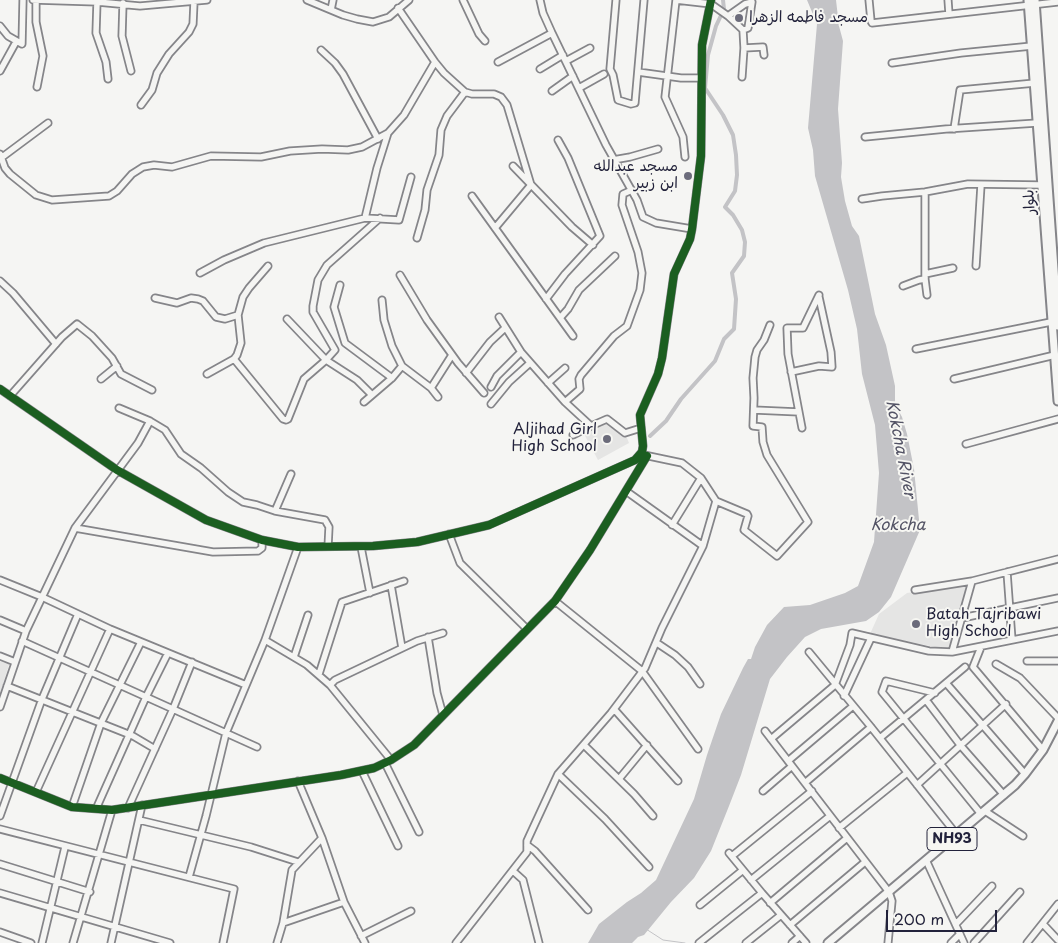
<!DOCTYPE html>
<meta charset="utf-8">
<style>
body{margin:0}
#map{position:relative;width:1058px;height:943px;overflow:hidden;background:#f5f5f3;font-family:"Playpen Sans",sans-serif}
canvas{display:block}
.scale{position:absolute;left:886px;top:910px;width:111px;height:22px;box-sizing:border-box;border:2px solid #22223b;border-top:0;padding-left:6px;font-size:15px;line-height:18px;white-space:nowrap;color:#22223b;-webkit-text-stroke:4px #f6f6f2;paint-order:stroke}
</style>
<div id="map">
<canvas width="1058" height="943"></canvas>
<div class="scale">200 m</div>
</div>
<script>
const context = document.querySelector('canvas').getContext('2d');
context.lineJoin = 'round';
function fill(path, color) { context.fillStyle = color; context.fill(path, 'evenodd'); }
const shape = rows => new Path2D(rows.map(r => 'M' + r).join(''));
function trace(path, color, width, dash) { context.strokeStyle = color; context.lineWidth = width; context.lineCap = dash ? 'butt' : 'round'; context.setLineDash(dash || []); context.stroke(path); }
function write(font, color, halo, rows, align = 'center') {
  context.font = font + ' "Playpen Sans","Playpen Sans Arabic",sans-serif'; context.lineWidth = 4; context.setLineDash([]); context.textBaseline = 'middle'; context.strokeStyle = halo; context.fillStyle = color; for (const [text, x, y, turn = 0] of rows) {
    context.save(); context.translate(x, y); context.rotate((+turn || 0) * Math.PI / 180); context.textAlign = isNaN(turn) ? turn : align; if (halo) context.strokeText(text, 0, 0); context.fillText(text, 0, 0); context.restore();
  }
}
fill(shape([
 [610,421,625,433,629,443,598,460,584,434],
 [970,583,950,650,870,634,879,614,907,593],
 [0,659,10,662,0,693]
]), '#e5e5e4');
fill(shape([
 [807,0,836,0,839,26,843,41,838,109,842,163,841,177,845,201,852,226,859,236,875,314,886,345,895,386,895,404,902,417,907,434,914,469,920,530,891,597,879,612,866,621,821,629,805,637,787,657,770,679,741,775,729,806,711,851,694,878,671,902,644,935,638,937,632,943,588,943,599,924,627,902,641,893,656,880,694,799,707,755,721,714,743,668,748,659,751,659,755,647,767,625,784,607,810,605,845,593,858,586,874,542,879,473,875,425,862,374,857,329,848,290,815,176,813,150,808,128,817,24]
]), '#c3c3c6');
trace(shape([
 [646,929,663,940,685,943]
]), '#c3c3c6', 1);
trace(shape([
 [650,436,666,421,681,399,715,361,724,339,734,329,736,299,732,273,744,256,745,242,742,230,733,215,725,207,735,191,737,175,736,155,733,135,723,115,705,88,708,55,716,26,724,9,723,0]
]), '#c3c3c6', 4);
const minor = shape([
 [33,0,97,2,140,6,207,0],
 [36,0,36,22,43,56,37,87],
 [307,0,343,15,357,19,373,22,389,17,409,0],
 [463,0,479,34,485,41],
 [540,0,543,13,552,33,606,145,637,200,643,217,656,223,692,229],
 [616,0,610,69,613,75,618,100,631,104,635,103,644,0],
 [676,0,665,97,683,137,685,157],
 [676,0,711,4,728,16,743,30,744,48,742,77],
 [869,0,871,21,872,23,1058,2],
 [948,0,949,14],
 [97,2,96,33,106,62,108,79],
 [123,3,122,36,131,71],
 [398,8,435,62,444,73,465,92,472,94,494,94,501,97,507,105,531,185,495,228],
 [331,10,333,0],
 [728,16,745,4,752,2,748,28,743,30],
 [0,26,8,36,22,44,23,0],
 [744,48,763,47,764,55],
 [321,50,335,63,343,74,378,139],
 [566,61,590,48],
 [498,62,552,33],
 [892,63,961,53,1032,46],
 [540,69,563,55],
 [0,71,16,42],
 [638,72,681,78,701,78],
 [579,88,604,74],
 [552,91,573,76],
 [141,105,152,90,157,73,169,54,189,32,193,24,194,2],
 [954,129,960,90,1035,83],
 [865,137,946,129,1037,123],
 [0,154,5,168,10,174,36,195,52,200,109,196,117,191,132,174,143,167,154,165,172,167,211,156,261,157,290,151,322,149,348,150,362,147,388,133,404,115,435,62],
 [1,158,48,123],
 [613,160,630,157,658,149],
 [513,166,572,227,593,245],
 [632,190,623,194,622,205,638,252,642,273,640,290,627,326,614,336,581,375,579,379,580,389,565,402,591,426,607,419,625,433,641,428],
 [925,192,925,279,927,295],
 [472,196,573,336],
 [862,199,882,196,925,192,968,184,1042,185],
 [365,218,377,168,388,133],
 [417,238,425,210,427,190,439,155,441,130,447,116,465,92],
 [976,266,981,185],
 [200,273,224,260,264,243,365,218,399,220,411,177],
 [925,274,953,268],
 [400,275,427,320,458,363,484,393],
 [0,281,13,293,56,344],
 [340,285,334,307,345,343,392,378],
 [903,286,919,280,925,279],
 [155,298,177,303,191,298,198,299,203,301,216,317,225,319,238,315],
 [546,299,565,274,600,236,568,158,558,140],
 [382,300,384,320,392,346,402,366,431,388,438,397],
 [499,317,521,352,565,402],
 [560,318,568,309,579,290,615,256],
 [287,319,326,360,357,380,372,395],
 [916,349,1056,321],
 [234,359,283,419,286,420,288,419,304,379,326,360,335,350,313,312,313,306,318,280,327,265,380,218],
 [791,372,819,366,832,367,831,352,819,297],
 [466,373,490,342,505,328],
 [207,374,234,359,237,355,241,343,238,315,243,297,249,288,268,266],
 [101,379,117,366],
 [954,379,1055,355],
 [548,383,565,368],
 [491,387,497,376,521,352],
 [431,388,452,355],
 [0,389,117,470,206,520,262,540,298,547,373,546,417,542,489,525,635,460,642,452,643,446,640,415,658,374,662,358,674,274,690,239,692,229,701,156,702,45,711,0],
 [10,396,62,337,77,324,92,336,112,358,121,374,152,390],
 [364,402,392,378,402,366],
 [491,404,509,382,530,363],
 [119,408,150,421,165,430,181,454,201,468,228,492,243,502,257,505,275,511,325,520,329,527,328,547],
 [754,410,799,412],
 [802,428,788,354,787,328,803,328,819,295],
 [573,435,591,426],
 [966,444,1058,419],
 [626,491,703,546],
 [716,501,747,514,748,516,744,530,777,556,808,522,767,455,763,442,762,427,753,426,754,398,753,378,755,357,757,350,764,340,770,325],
 [275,511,291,474],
 [672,525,701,478],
 [75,528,213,552,258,551,262,548,262,540],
 [449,534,460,563,527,629],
 [361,547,370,593],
 [1007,572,1012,640],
 [0,580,42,597,110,629,246,685],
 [391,585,402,648],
 [915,590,972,581,1058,559],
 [555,601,642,671,698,749],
 [962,618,1058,598],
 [0,620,26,631],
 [428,637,437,693,443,715],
 [265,640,307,665,330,685,391,760],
 [22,641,257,747],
 [657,643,675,655,688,667,700,684],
 [981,647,973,667,1043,750],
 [809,652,871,727,957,835],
 [952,652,972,581],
 [0,656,15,662],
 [294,657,308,615],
 [1027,661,1058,661],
 [996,664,1020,678,1058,718],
 [319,674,342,602,404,581],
 [946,683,1025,774],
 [330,685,335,680,417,641,443,633],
 [7,686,133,736,155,749],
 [935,693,886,681,882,692,981,814],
 [844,696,871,638],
 [926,700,961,746,1004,795],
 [0,707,26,631,75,528,138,443,150,421],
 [614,709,678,781],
 [765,731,889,892,892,901,888,943],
 [880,738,965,667],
 [771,739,835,685,850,645,852,633,929,651,952,652,1058,631],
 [584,745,634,794,653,816],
 [788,761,853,706],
 [385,763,419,832],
 [362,771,398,846],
 [558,774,605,819,649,867],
 [0,778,72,807,112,810,341,775,374,768,391,760,414,745,555,601,590,550,647,456],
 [619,779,647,745],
 [298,781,322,838,344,902,365,943],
 [806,782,871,727],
 [917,785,1006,704],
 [763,791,792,766],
 [36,792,110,629],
 [72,807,101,723,141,642],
 [128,808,173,709,192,662],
 [96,809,146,697,168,653],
 [985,811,1023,836],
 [0,816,42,699,78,614],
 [139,820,251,847,298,862],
 [839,828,907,773],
 [0,829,234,889,223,943],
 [527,845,535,851,588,910],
 [729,853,762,893,806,943],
 [732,856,812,791],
 [926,860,964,943],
 [0,864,90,892],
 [513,871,523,880,539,943],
 [189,877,206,816,226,733,265,640,298,547],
 [751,880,830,816],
 [0,893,170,943],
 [770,903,847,838],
 [700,905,743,870],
 [283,923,344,902],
 [956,924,992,886],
 [1043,924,1058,940],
 [790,925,865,862],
 [0,932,31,943],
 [361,936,411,911],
 [42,943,65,847],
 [73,943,112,810],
 [111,943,142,805],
 [277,943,283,923,292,870,322,838],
 [456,943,527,852,527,841,558,774,611,713,645,668,662,628,703,546,716,501,701,478,682,463,644,455],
 [699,943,762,893],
 [746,943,781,915],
 [792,943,800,936],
 [951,943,960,934],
 [974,943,1020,892],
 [1027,943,1058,904]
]);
const major = shape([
 [1028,0,1058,401],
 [1035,0,1058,326],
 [828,943,1015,785,1025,774,1043,750,1058,721]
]);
trace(minor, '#858589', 9);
trace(major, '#858589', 11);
trace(minor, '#f5f5f3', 5.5);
trace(major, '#f5f5f3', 7);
trace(shape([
 [0,389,117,470,206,520,262,540,298,547,373,546,417,542,489,525,635,460,642,452,643,446,640,415,658,374,662,358,674,274,690,239,692,229,701,156,702,45,711,0],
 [0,778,72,807,112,810,341,775,374,768,391,760,414,745,555,601,590,550,647,456]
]), '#1b5e20', 8);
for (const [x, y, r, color] of [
 [739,18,5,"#6c6c7b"],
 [688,176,5,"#6c6c7b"],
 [607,439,5,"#6c6c7b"],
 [916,624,5,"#6c6c7b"]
]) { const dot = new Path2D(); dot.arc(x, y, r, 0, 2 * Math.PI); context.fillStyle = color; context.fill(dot); trace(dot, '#f6f6f2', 2); }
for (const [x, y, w] of [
 [952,839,50]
]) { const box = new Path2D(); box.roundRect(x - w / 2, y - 11.5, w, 23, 4); context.fillStyle = '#f6f6f2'; context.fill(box); trace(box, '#22223b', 1); }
write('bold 14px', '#22223b', null, [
 ["NH93",952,839]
]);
write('15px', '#22223b', '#f6f6f2', [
 ["مسجد فاطمه الزهرا",749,18],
 ["مسجد عبدالله",678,167,"right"],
 ["ابن زبیر",678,184,"right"],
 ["Aljihad Girl",597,430,"right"],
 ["High School",597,447,"right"],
 ["Batah Tajribawi",926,615],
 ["High School",926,632]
], 'left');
write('15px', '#22223b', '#f6f6f2', [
 ["بلوار",1030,202,-94]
]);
write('italic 16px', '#535365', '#f6f6f2', [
 ["Kokcha River",900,449,79],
 ["Kokcha",898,526]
]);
</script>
